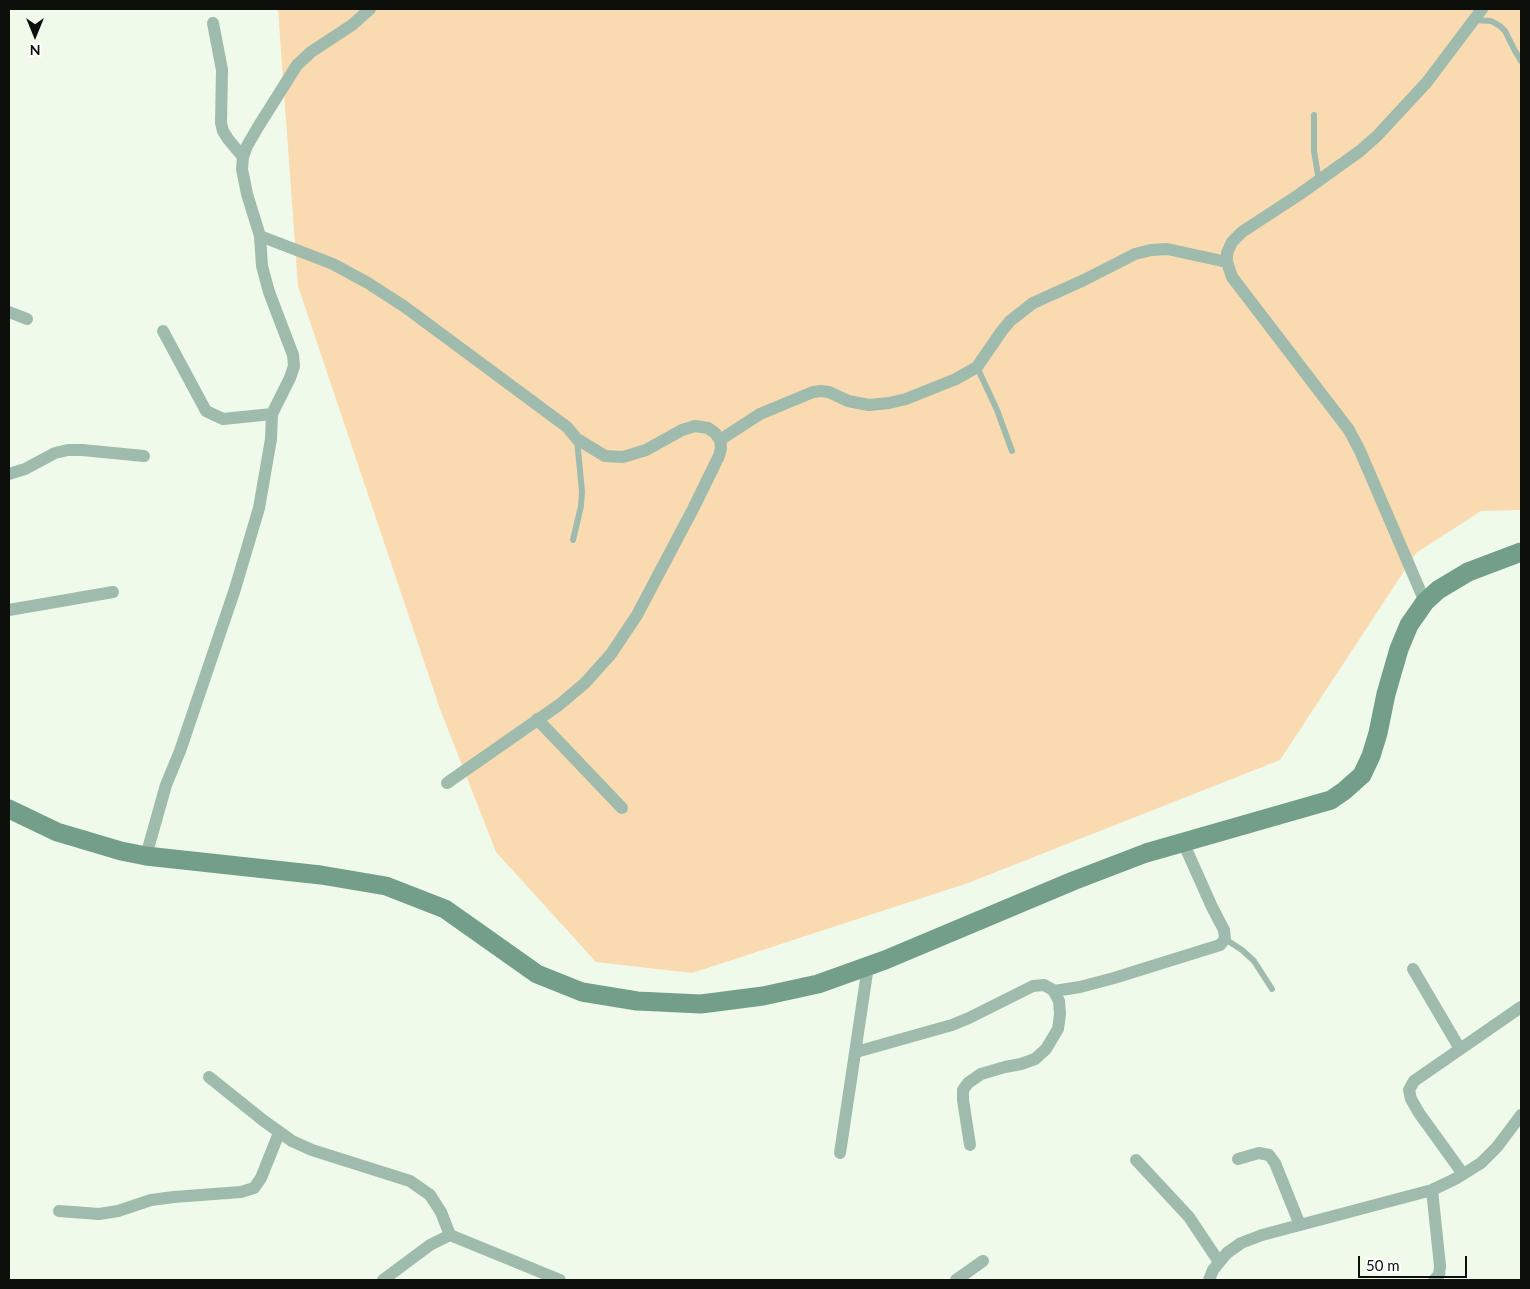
<!DOCTYPE html>
<style>
body{margin:0}
#map{position:relative;width:1530px;height:1289px;overflow:hidden;background:#f0faea;font-family:Lato,sans-serif}
canvas{display:block}
.frame{position:absolute;inset:0;border:10px solid #0c0f0a;pointer-events:none}
.north{position:absolute;left:10px;top:10px;width:50px;height:50px;-webkit-text-stroke:4px #fff;paint-order:stroke;rotate:180deg;font-size:14px;font-weight:700;line-height:20px;text-align:center;color:#0c0f0a}
.north::after{content:'';display:block;margin:auto;width:18px;height:22px;background:#0c0f0a;clip-path:polygon(50% 0,100% 100%,50% 72%,0 100%)}
.scale{position:absolute;left:1358px;top:1256px;width:109px;height:22px;box-sizing:border-box;border:2px solid #0c0f0a;border-top:0;padding-left:6px;font-size:15px;line-height:18px;white-space:nowrap;color:#0c0f0a;-webkit-text-stroke:4px #fff;paint-order:stroke}
</style>
<div id="map">
<canvas width="1530" height="1289"></canvas>
<div class="frame"></div>
<div class="north">N</div>
<div class="scale">50 m</div>
</div>
<script>
const context = document.querySelector('canvas').getContext('2d');
context.lineJoin = 'round';
function fill(path, color) { context.fillStyle = color; context.fill(path, 'evenodd'); }
const shape = rows => new Path2D(rows.map(r => 'M' + r).join(''));
function trace(path, color, width, dash) { context.strokeStyle = color; context.lineWidth = width; context.lineCap = dash ? 'butt' : 'round'; context.setLineDash(dash || []); context.stroke(path); }
fill(shape([
 [278,9,1521,9,1521,510,1481,511,1416,553,1280,760,968,883,692,973,596,962,496,852,440,709,298,286]
]), '#fadab1');
trace(shape([
 [1475,20,1491,21,1500,26,1505,31,1514,49,1521,61],
 [1314,115,1314,151,1319,181],
 [977,367,997,410,1012,451],
 [573,540,581,506,582,491,577,440],
 [1225,939,1242,950,1254,961,1272,989]
]), '#9ebbad', 6);
trace(shape([
 [213,23,222,70,221,123,223,131,228,139,243,157],
 [260,236,333,264,368,283,405,307,567,427,577,439,605,456,623,457,646,450,682,430,695,426,708,428,715,433,720,440,721,448,719,456,693,509,637,615,611,654,585,683,559,705,447,783],
 [9,312,27,319],
 [163,331,206,411,223,419,272,414],
 [720,440,760,414,813,392,821,391,829,392,848,401,869,405,889,403,906,399,956,379,977,367,1001,332,1010,321,1033,303,1084,280,1135,254,1151,250,1167,249,1227,262],
 [9,474,25,469,55,453,68,450,82,450,144,456],
 [1425,602,1360,451,1349,430,1232,277,1227,262,1227,253,1232,242,1242,232,1300,194,1360,151,1377,136,1427,82,1482,9],
 [9,610,113,592],
 [537,719,622,808],
 [146,856,166,785,180,751,235,589,259,508,271,439,272,414,290,378,294,366,293,355,269,292,262,266,260,236,247,194,242,169,243,157,247,146,258,127,297,65,311,52,352,25,370,9],
 [1413,969,1460,1049],
 [1054,991,1080,987,1114,978,1220,945,1225,939,1224,930,1212,907,1183,842],
 [856,1052,952,1025,969,1018,1033,986,1044,985,1053,990,1059,1001,1060,1014,1058,1029,1046,1049,1035,1059,1021,1064,1005,1067,981,1074,968,1083,963,1090,963,1100,970,1145],
 [209,1077,264,1121,292,1141,312,1150,410,1181,430,1195,441,1212,450,1235],
 [840,1153,868,966],
 [1238,1159,1259,1153,1269,1155,1275,1163,1300,1225],
 [1136,1160,1189,1217,1219,1262],
 [1463,1174,1419,1113,1411,1099,1409,1090,1414,1081,1521,1007],
 [1432,1190,1440,1266,1439,1275,1434,1280],
 [59,1211,99,1214,118,1211,151,1200,174,1197,241,1192,254,1188,261,1178,279,1133],
 [383,1280,430,1245,450,1235,560,1280],
 [956,1280,983,1261],
 [1209,1280,1213,1270,1227,1253,1241,1243,1262,1235,1432,1190,1457,1178,1481,1163,1497,1147,1521,1115]
]), '#9ebbad', 12);
trace(shape([
 [9,809,57,832,121,851,146,856,321,875,386,886,445,909,537,974,582,992,637,1001,701,1004,763,996,818,984,885,960,1073,881,1146,853,1331,800,1344,791,1362,775,1371,756,1378,733,1386,694,1399,649,1409,625,1425,602,1438,590,1468,572,1521,552]
]), '#739e8a', 19);
</script>
